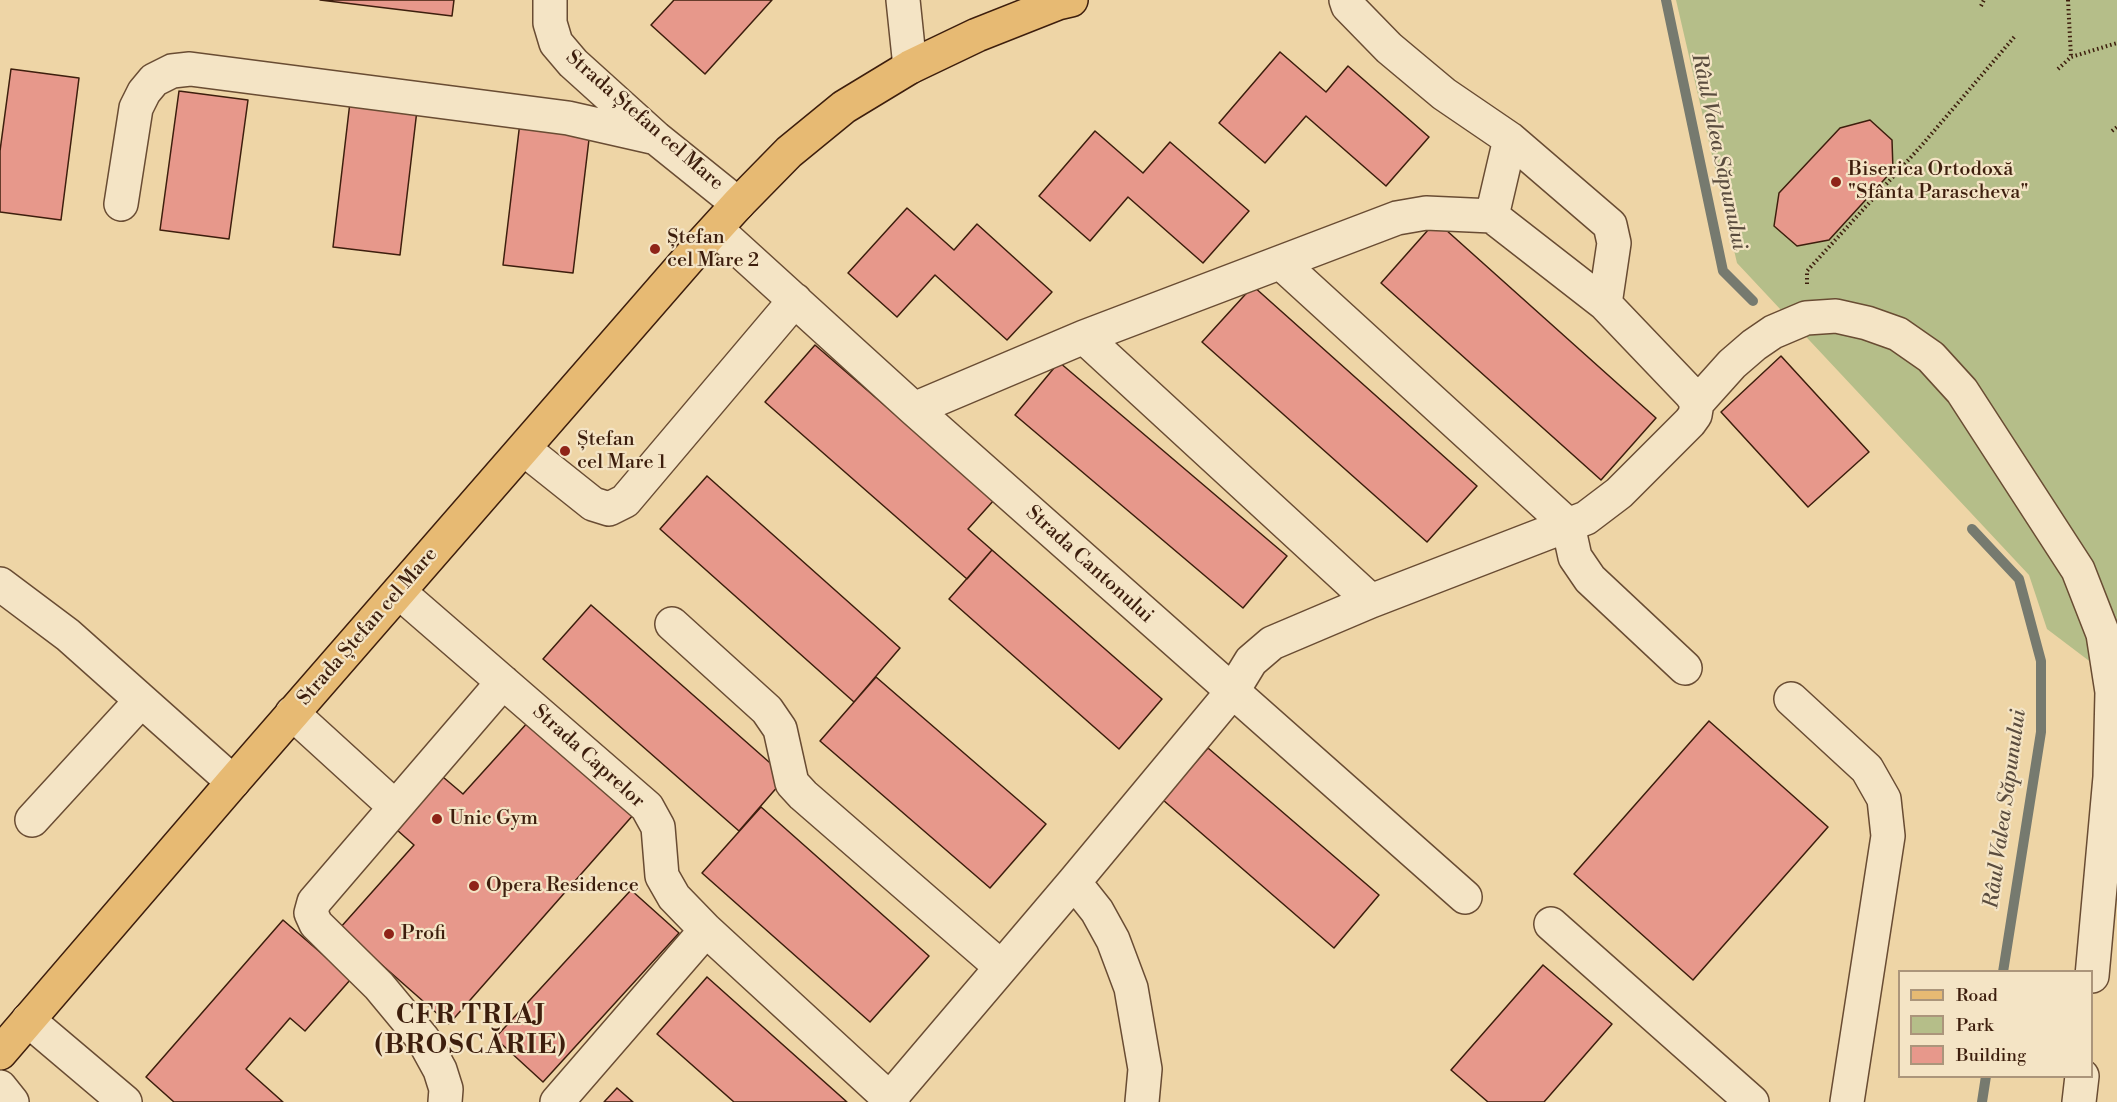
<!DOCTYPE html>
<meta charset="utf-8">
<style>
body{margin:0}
#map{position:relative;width:2117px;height:1102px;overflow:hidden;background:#eed5a6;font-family:"Libre Bodoni",serif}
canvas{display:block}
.legend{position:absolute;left:1898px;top:970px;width:195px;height:108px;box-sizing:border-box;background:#f4e4c5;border:2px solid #ab957b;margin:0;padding:8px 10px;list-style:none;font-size:18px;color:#3d1e0d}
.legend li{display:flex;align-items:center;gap:12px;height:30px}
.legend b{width:30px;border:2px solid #ab957b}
</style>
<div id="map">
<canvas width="2117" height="1102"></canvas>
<ul class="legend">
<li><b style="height:8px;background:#e7ba73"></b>Road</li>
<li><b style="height:16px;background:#b5be89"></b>Park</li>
<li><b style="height:16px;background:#e7988b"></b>Building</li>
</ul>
</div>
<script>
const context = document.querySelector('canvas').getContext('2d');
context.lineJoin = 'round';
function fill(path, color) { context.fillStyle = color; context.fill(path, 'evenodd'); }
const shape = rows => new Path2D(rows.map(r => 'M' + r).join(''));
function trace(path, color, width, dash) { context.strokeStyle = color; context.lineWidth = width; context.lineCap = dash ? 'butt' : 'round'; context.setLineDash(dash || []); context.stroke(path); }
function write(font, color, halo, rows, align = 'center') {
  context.font = font + ' "Libre Bodoni",serif'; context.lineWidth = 4.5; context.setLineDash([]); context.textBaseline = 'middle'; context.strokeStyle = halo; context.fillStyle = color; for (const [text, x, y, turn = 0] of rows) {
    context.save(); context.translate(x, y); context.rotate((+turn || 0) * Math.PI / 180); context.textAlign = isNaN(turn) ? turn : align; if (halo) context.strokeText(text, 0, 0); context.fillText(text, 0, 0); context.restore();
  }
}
fill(shape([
 [1676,0,2117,0,2117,682,2047,629,2029,575,1737,263]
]), '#b5be89');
trace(shape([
 [1666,0,1723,271,1753,301],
 [1972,529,2019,579,2041,661,2041,732,2003,972],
 [1982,1102,1986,1076]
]), '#767a6f', 10);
const building = shape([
 [320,0,454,0,452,16,320,0],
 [674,0,772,0,705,74,651,25,674,0],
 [1280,52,1326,92,1348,66,1429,137,1386,186,1306,116,1265,163,1219,123,1280,52],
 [11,69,79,78,61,220,0,212,0,151,11,69],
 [179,91,248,100,229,239,160,230,179,91],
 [350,102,417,110,400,255,333,247,350,102],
 [1870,120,1892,140,1893,170,1829,240,1797,246,1774,226,1779,193,1840,128,1870,120],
 [520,122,590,131,573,273,503,265,520,122],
 [1095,131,1143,173,1170,142,1249,211,1203,263,1128,197,1090,241,1039,196,1095,131],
 [907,208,954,250,977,224,1052,292,1007,340,935,275,897,317,848,273,907,208],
 [1436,221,1656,418,1601,480,1381,283,1436,221],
 [1253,286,1477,486,1427,542,1202,342,1253,286],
 [815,345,994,500,968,529,992,550,967,579,765,402,815,345],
 [1781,356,1869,452,1808,507,1721,412,1781,356],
 [1059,362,1287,556,1243,608,1015,415,1059,362],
 [707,476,900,648,854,702,660,529,707,476],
 [992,550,1162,699,1119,749,949,599,992,550],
 [591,605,786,777,739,831,543,659,591,605],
 [876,677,1046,824,990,888,820,741,876,677],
 [529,721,634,814,449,1024,340,928,414,845,397,830,443,777,463,794,529,721],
 [1709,721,1828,827,1693,980,1574,874,1709,721],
 [1208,748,1379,895,1334,948,1163,800,1208,748],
 [761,807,929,956,870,1022,702,873,761,807],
 [631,890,679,933,543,1082,495,1038,631,890],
 [283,920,351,979,305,1031,290,1018,246,1069,283,1102,174,1102,146,1077,283,920],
 [1543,965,1612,1024,1544,1102,1488,1102,1451,1070,1543,965],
 [707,977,847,1102,734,1102,657,1034,707,977],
 [617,1088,633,1102,604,1102,617,1088]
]);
fill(building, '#e7988b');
trace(building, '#3d1e0d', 1.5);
const minor = shape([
 [550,0,550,23,556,43,573,63,656,138,738,204],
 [903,0,910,67],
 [1346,0,1348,6,1389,48,1444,94,1510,139,1610,225,1614,243,1605,304],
 [121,204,136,108,144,92,154,80,172,71,190,69,568,118,656,138],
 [1492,216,1510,139],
 [716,229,914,409,1465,897],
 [1281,263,1568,525,1575,557,1590,579,1685,668],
 [1084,337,1371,601],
 [1697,403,1732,364,1754,345,1773,332,1806,318,1836,316,1867,323,1898,334,1931,357,1962,391,2078,570,2103,634,2112,692,2110,777,2092,976],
 [524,449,593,504,609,509,625,501,795,300],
 [0,584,68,635,233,782],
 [399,592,647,807,658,827,662,876,674,897,706,930,893,1102],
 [672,624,767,710,780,729,792,783,803,795,1001,967],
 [1791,699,1867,769,1884,799,1888,836,1847,1102],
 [292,713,394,806],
 [32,820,141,701],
 [1074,882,1097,911,1113,940,1131,988,1145,1069,1142,1102],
 [1551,924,1752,1102],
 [28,1020,125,1102],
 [0,1087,12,1102],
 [445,1102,446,1089,440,1070,423,1039,379,986,316,924,311,913,314,902,503,682],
 [557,1102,706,930],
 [887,1102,1074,882,1232,692,1251,661,1272,643,1371,601,1586,518,1619,493,1690,422,1695,415,1697,403,1691,394,1605,304,1492,216,1426,213,1397,218,1084,337,914,409],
 [2079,1102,2082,1076]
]);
const major = shape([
 [0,1053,233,782,697,249,738,204,789,152,844,107,910,67,977,35,1058,3,1071,0]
]);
trace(minor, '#694c33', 36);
trace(major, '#3d1e0d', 36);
trace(shape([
 [2068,0,2071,57],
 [1981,6,1984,0],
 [2058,69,2071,57,2117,43],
 [2112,131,2117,127],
 [1807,284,1807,271,1922,145,2016,35]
]), '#3d1e0d', 4, [1.5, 3]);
trace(minor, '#f4e4c5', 33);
trace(major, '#e7ba73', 33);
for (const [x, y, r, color] of [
 [1836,182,6,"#8f2418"],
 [655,249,6,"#8f2418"],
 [565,451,6,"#8f2418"],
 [437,819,6,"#8f2418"],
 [474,886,6,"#8f2418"],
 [389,934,6,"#8f2418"]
]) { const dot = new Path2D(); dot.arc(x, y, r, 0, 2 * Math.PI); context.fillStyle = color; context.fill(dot); trace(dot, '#f4e4c5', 2); }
write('20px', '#3d1e0d', '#f4e4c5', [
 ["Strada Ștefan cel Mare",644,121,41],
 ["Strada Cantonului",1089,565,42],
 ["Strada Ștefan cel Mare",368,627,-49],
 ["Strada Caprelor",588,757,42]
]);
write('20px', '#3d1e0d', '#f4e4c5', [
 ["Biserica Ortodoxă",1848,170],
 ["\"Sfânta Parascheva\"",1848,193],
 ["Ștefan",667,238],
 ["cel Mare 2",667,261],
 ["Ștefan",577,440],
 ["cel Mare 1",577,463],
 ["Unic Gym",449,819],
 ["Opera Residence",486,886],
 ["Profi",401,934]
], 'left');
write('italic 21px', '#5a4c3e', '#f4e4c5', [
 ["Râul Valea Săpunului",1718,152,78],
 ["Râul Valea Săpunului",2006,809,-82]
]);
context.letterSpacing = '1.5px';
write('bold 26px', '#3d1e0d', '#f4e4c5', [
 ["CFR TRIAJ",471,1017],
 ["(BROSCĂRIE)",471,1047]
]);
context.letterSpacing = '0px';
</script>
